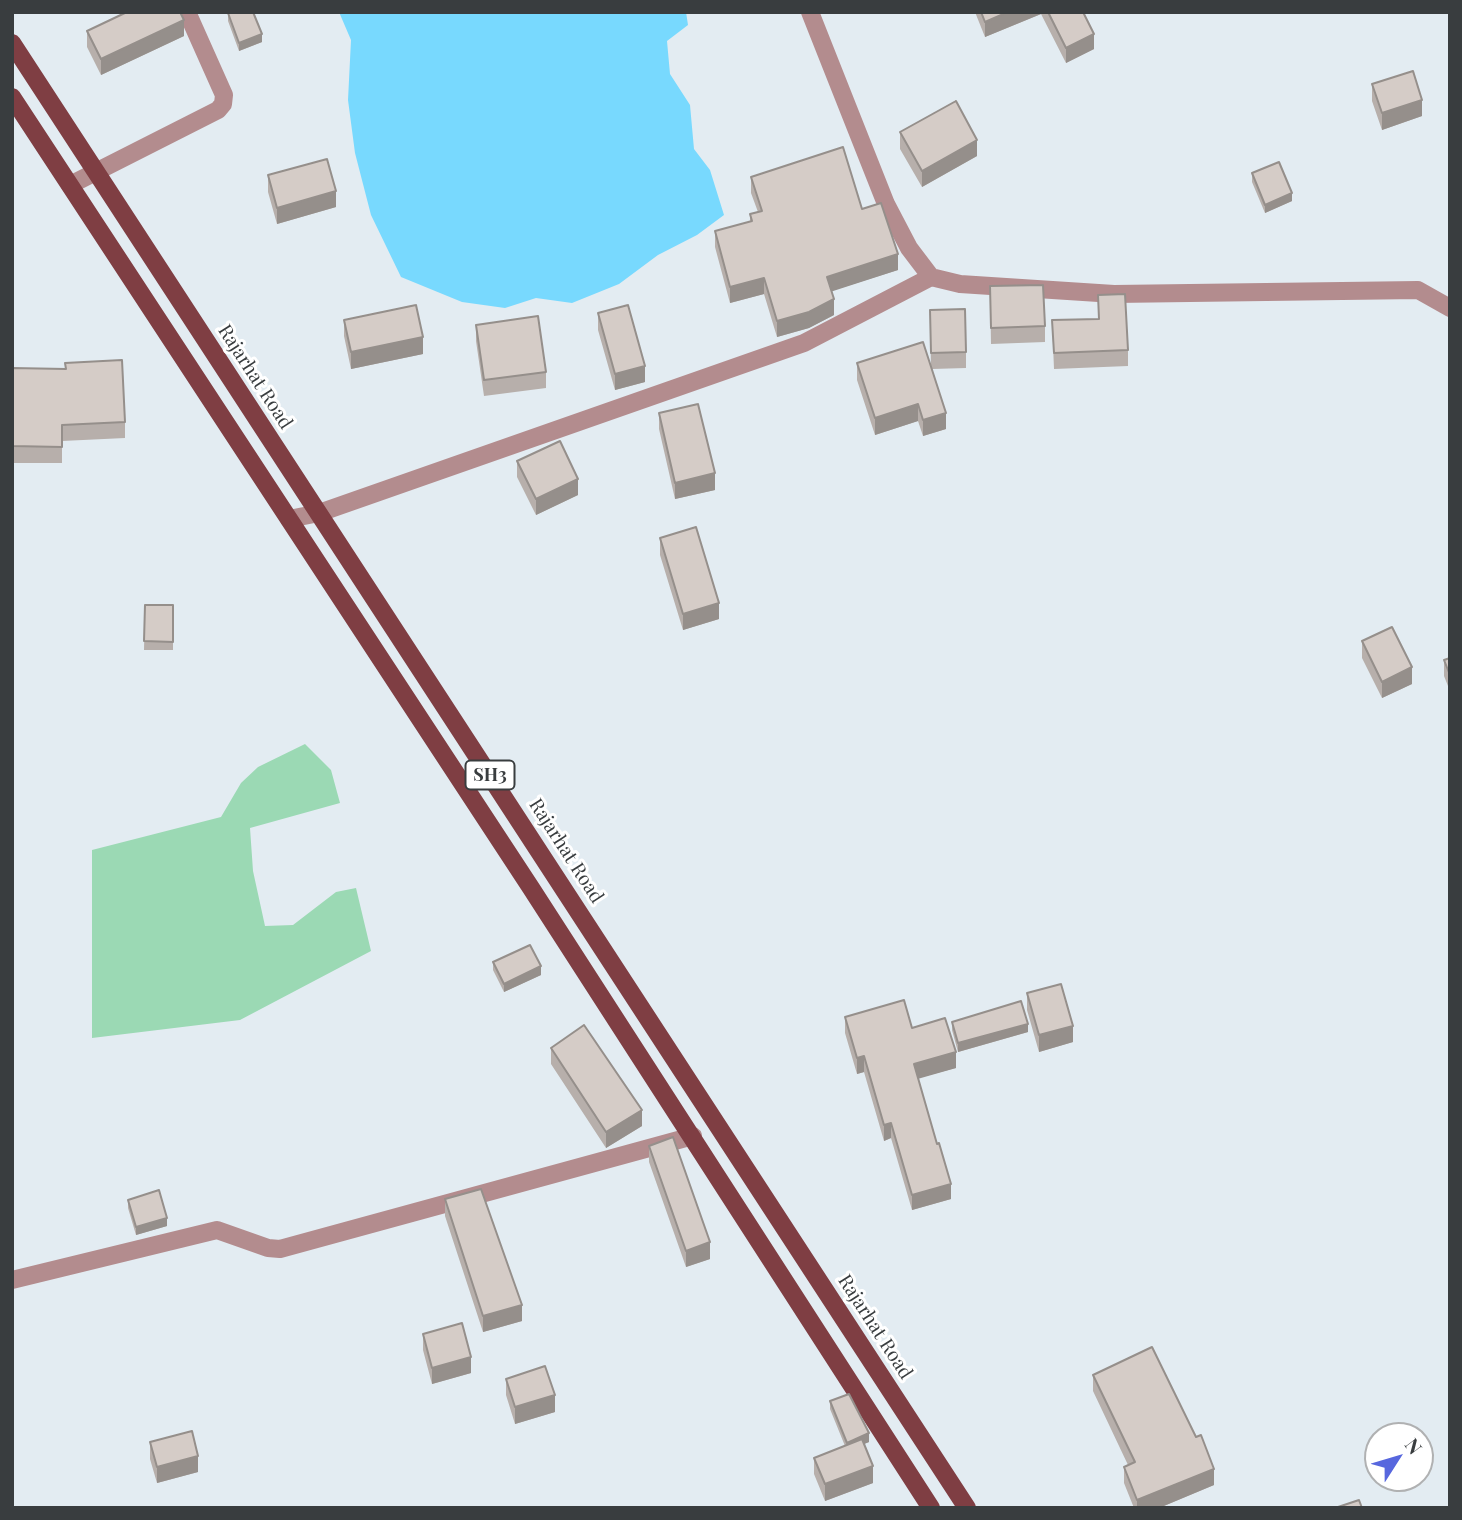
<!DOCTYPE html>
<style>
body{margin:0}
#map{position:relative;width:1462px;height:1520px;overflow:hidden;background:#e3ecf2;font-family:"Playfair Display",serif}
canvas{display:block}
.frame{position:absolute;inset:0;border:14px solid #393d3f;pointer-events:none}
.north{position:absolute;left:1364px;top:1422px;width:70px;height:70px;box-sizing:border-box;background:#fff;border:2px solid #b0b1b2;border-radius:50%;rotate:53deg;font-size:19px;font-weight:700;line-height:28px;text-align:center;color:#393d3f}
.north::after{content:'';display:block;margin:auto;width:24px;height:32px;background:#5767de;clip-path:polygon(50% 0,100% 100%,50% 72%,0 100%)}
</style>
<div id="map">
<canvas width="1462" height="1520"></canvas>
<div class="frame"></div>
<div class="north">N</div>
</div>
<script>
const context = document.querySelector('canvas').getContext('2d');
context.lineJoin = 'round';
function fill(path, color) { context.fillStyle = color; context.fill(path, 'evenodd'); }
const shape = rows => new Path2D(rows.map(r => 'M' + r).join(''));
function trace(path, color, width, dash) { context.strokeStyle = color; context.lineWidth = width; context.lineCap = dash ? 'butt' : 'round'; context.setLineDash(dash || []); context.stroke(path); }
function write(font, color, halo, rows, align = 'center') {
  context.font = font + ' "Playfair Display",serif'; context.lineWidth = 6; context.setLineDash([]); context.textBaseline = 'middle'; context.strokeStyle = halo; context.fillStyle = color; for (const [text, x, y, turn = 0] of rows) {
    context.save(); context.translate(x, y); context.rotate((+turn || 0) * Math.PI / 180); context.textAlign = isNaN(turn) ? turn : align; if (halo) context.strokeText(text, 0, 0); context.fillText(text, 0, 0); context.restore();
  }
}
fill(shape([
 [305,744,331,770,340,803,250,828,253,871,265,926,293,925,336,892,356,888,371,951,240,1020,92,1038,92,850,221,817,241,783,258,767]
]), '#9bd9b4');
fill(shape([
 [339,12,686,12,688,25,667,41,670,74,690,105,694,149,710,170,724,215,697,235,658,255,619,284,572,303,536,298,505,308,462,302,401,277,371,215,355,153,348,100,351,40]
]), '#78d9fe');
trace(shape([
 [810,12,886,204,909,248,931,277,960,284,1114,294,1418,290,1450,308],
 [70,185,218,110,223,104,224,95,187,12],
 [289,519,319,513,804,343,931,277],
 [12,1280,217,1230,268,1248,280,1249,693,1136]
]), '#b38c8e', 18);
trace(shape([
 [12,43,967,1508],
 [12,97,531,888,931,1508]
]), '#7f3e43', 18);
fill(shape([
 [975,12,1083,12,1094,49,1066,63,1041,14,985,37],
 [228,13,262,42,239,51,228,21],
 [87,31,184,36,101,75,87,47],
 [1372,84,1422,116,1382,130,1372,101],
 [900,132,977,156,922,187,900,149],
 [1252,173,1292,201,1265,213,1252,182],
 [268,175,336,207,277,224,268,192],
 [751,177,862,209,898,270,831,291,834,315,809,328,777,337,764,294,730,303,715,247,715,231,750,222,750,214,758,212,751,193],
 [990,286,1045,326,1045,342,991,344],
 [1098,295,1128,350,1128,366,1054,369,1052,320,1098,319],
 [930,310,966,352,966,368,932,369,946,429,923,436,918,421,875,435,857,380,857,363,931,369],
 [598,313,645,382,615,390,598,330],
 [344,320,423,354,351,369,344,336],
 [476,325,546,372,546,388,484,396,476,341],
 [12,368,125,422,125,438,62,441,62,463,12,463],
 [659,413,715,490,675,499,659,429],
 [517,461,578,495,536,515,517,477],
 [660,538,719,619,683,630,660,555],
 [145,605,173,605,173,650,144,650],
 [1362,641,1412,684,1382,698,1362,658],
 [1450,658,1450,691,1444,676,1444,660],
 [493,962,541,975,504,992,493,970],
 [1027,993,1073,1042,1039,1052,1027,1010],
 [845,1017,912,1028,956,1068,918,1078,951,1199,912,1210,891,1138,884,1141,864,1072,857,1074,845,1033],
 [952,1022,1028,1032,958,1052,952,1030],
 [551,1048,642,1126,606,1148,551,1064],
 [649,1146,710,1259,686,1267,649,1162],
 [445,1199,522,1321,483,1332,445,1216],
 [128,1200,167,1226,136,1235,128,1208],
 [423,1334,471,1373,432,1384,423,1350],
 [1093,1375,1214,1485,1159,1508,1134,1508,1124,1483,1124,1467,1128,1465,1093,1391],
 [506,1379,555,1412,515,1424,506,1395],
 [830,1401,869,1442,864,1444,873,1483,825,1501,814,1474,814,1458,845,1446,830,1409],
 [150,1442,198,1472,157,1483,150,1459]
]), '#b7afab');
fill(shape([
 [1008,12,1041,12,1041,14,985,37,985,22],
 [184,20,184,36,101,75,101,59],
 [262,34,262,42,239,51,239,43],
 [1094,34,1094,49,1066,63,1066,48],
 [1422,100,1422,116,1382,130,1382,113],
 [977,140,977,156,922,187,922,171],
 [336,191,336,207,277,224,277,208],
 [1292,193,1292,201,1265,213,1265,205],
 [898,254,898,270,827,293,827,277],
 [764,278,764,294,730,303,730,287],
 [834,299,834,315,809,328,777,337,777,321],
 [423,337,423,354,351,369,351,352],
 [645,366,645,382,615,390,615,374],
 [918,404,918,421,875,435,875,418],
 [946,413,946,429,923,436,923,420],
 [715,473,715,490,675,499,675,483],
 [578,479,578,495,536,515,536,499],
 [719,603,719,619,683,630,683,614],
 [1412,667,1412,684,1382,698,1382,682],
 [541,966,541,975,504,992,504,984],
 [1028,1024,1028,1032,958,1052,958,1043],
 [1073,1026,1073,1042,1039,1052,1039,1035],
 [956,1052,956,1068,914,1080,914,1064],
 [864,1056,864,1072,857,1074,857,1058],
 [642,1110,642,1126,606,1148,606,1132],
 [891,1123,891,1138,884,1141,884,1125],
 [951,1184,951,1199,912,1210,912,1195],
 [167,1218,167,1226,136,1235,136,1227],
 [710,1242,710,1259,686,1267,686,1251],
 [522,1305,522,1321,483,1332,483,1316],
 [471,1357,471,1373,432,1384,432,1368],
 [555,1395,555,1412,515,1424,515,1407],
 [869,1433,869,1442,847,1451,847,1443],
 [198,1456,198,1472,157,1483,157,1467],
 [873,1466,873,1483,825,1501,825,1484],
 [1214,1469,1214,1485,1159,1508,1137,1508,1137,1500]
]), '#958f8b');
const building = shape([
 [127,12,180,12,184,20,101,59,87,31,127,12],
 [229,12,253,12,262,34,239,43,228,13,229,12],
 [981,12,1008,12,985,22,981,12],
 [1048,12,1083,12,1094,34,1066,48,1048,12],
 [1413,71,1422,100,1382,113,1372,84,1413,71],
 [956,101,977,140,922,171,900,132,956,101],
 [843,147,862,209,881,203,898,254,827,277,834,299,809,312,777,321,764,278,730,287,715,231,752,221,750,214,762,211,751,177,843,147],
 [327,159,336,191,277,208,268,175,327,159],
 [1279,162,1292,193,1265,205,1252,173,1279,162],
 [1043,285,1045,326,991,328,990,286,1043,285],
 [1125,294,1128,350,1054,353,1052,320,1099,319,1098,295,1125,294],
 [416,305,423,337,351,352,344,320,416,305],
 [628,305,645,366,615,374,598,313,628,305],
 [965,309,966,352,931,353,930,310,965,309],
 [538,316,546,372,484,380,476,325,538,316],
 [923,342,946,413,923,420,918,404,875,418,857,363,923,342],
 [122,360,125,422,62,425,62,447,12,446,12,368,66,369,65,363,122,360],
 [698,404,715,473,675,483,659,413,698,404],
 [560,441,578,479,536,499,517,461,560,441],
 [696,527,719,603,683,614,660,538,696,527],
 [145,605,173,605,173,642,144,641,145,605],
 [1392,627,1412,667,1382,682,1362,641,1392,627],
 [1450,658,1450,675,1444,660,1450,658],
 [530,945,541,966,504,984,493,962,530,945],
 [1061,984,1073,1026,1039,1035,1027,993,1061,984],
 [904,1000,912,1028,945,1018,956,1052,914,1064,937,1144,939,1143,951,1184,912,1195,891,1123,884,1125,864,1056,857,1058,845,1017,904,1000],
 [1021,1001,1028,1024,958,1043,952,1022,1021,1001],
 [584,1025,642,1110,606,1132,551,1048,584,1025],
 [673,1137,710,1242,686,1251,649,1146,673,1137],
 [481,1189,522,1305,483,1316,445,1199,481,1189],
 [159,1190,167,1218,136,1227,128,1200,159,1190],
 [462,1323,471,1357,432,1368,423,1334,462,1323],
 [1152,1347,1196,1437,1201,1435,1214,1469,1137,1500,1124,1467,1135,1462,1093,1375,1152,1347],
 [545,1366,555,1395,515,1407,506,1379,545,1366],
 [849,1394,869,1433,847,1443,830,1401,849,1394],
 [192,1431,198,1456,157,1467,150,1442,192,1431],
 [862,1439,873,1466,825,1484,814,1458,862,1439],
 [1359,1500,1362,1508,1335,1508,1359,1500]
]);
fill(building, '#d5ccc7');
trace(building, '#958f8b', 2);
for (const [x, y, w] of [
 [490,775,49]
]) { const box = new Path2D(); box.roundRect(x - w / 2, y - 14.5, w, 29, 5); context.fillStyle = '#fff'; context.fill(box); trace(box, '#393d3f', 2); }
write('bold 18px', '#393d3f', null, [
 ["SH3",490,775]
]);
write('19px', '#393d3f', '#fff', [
 ["Rajarhat Road",255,377,57],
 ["Rajarhat Road",566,851,57],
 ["Rajarhat Road",875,1327,57]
]);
</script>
